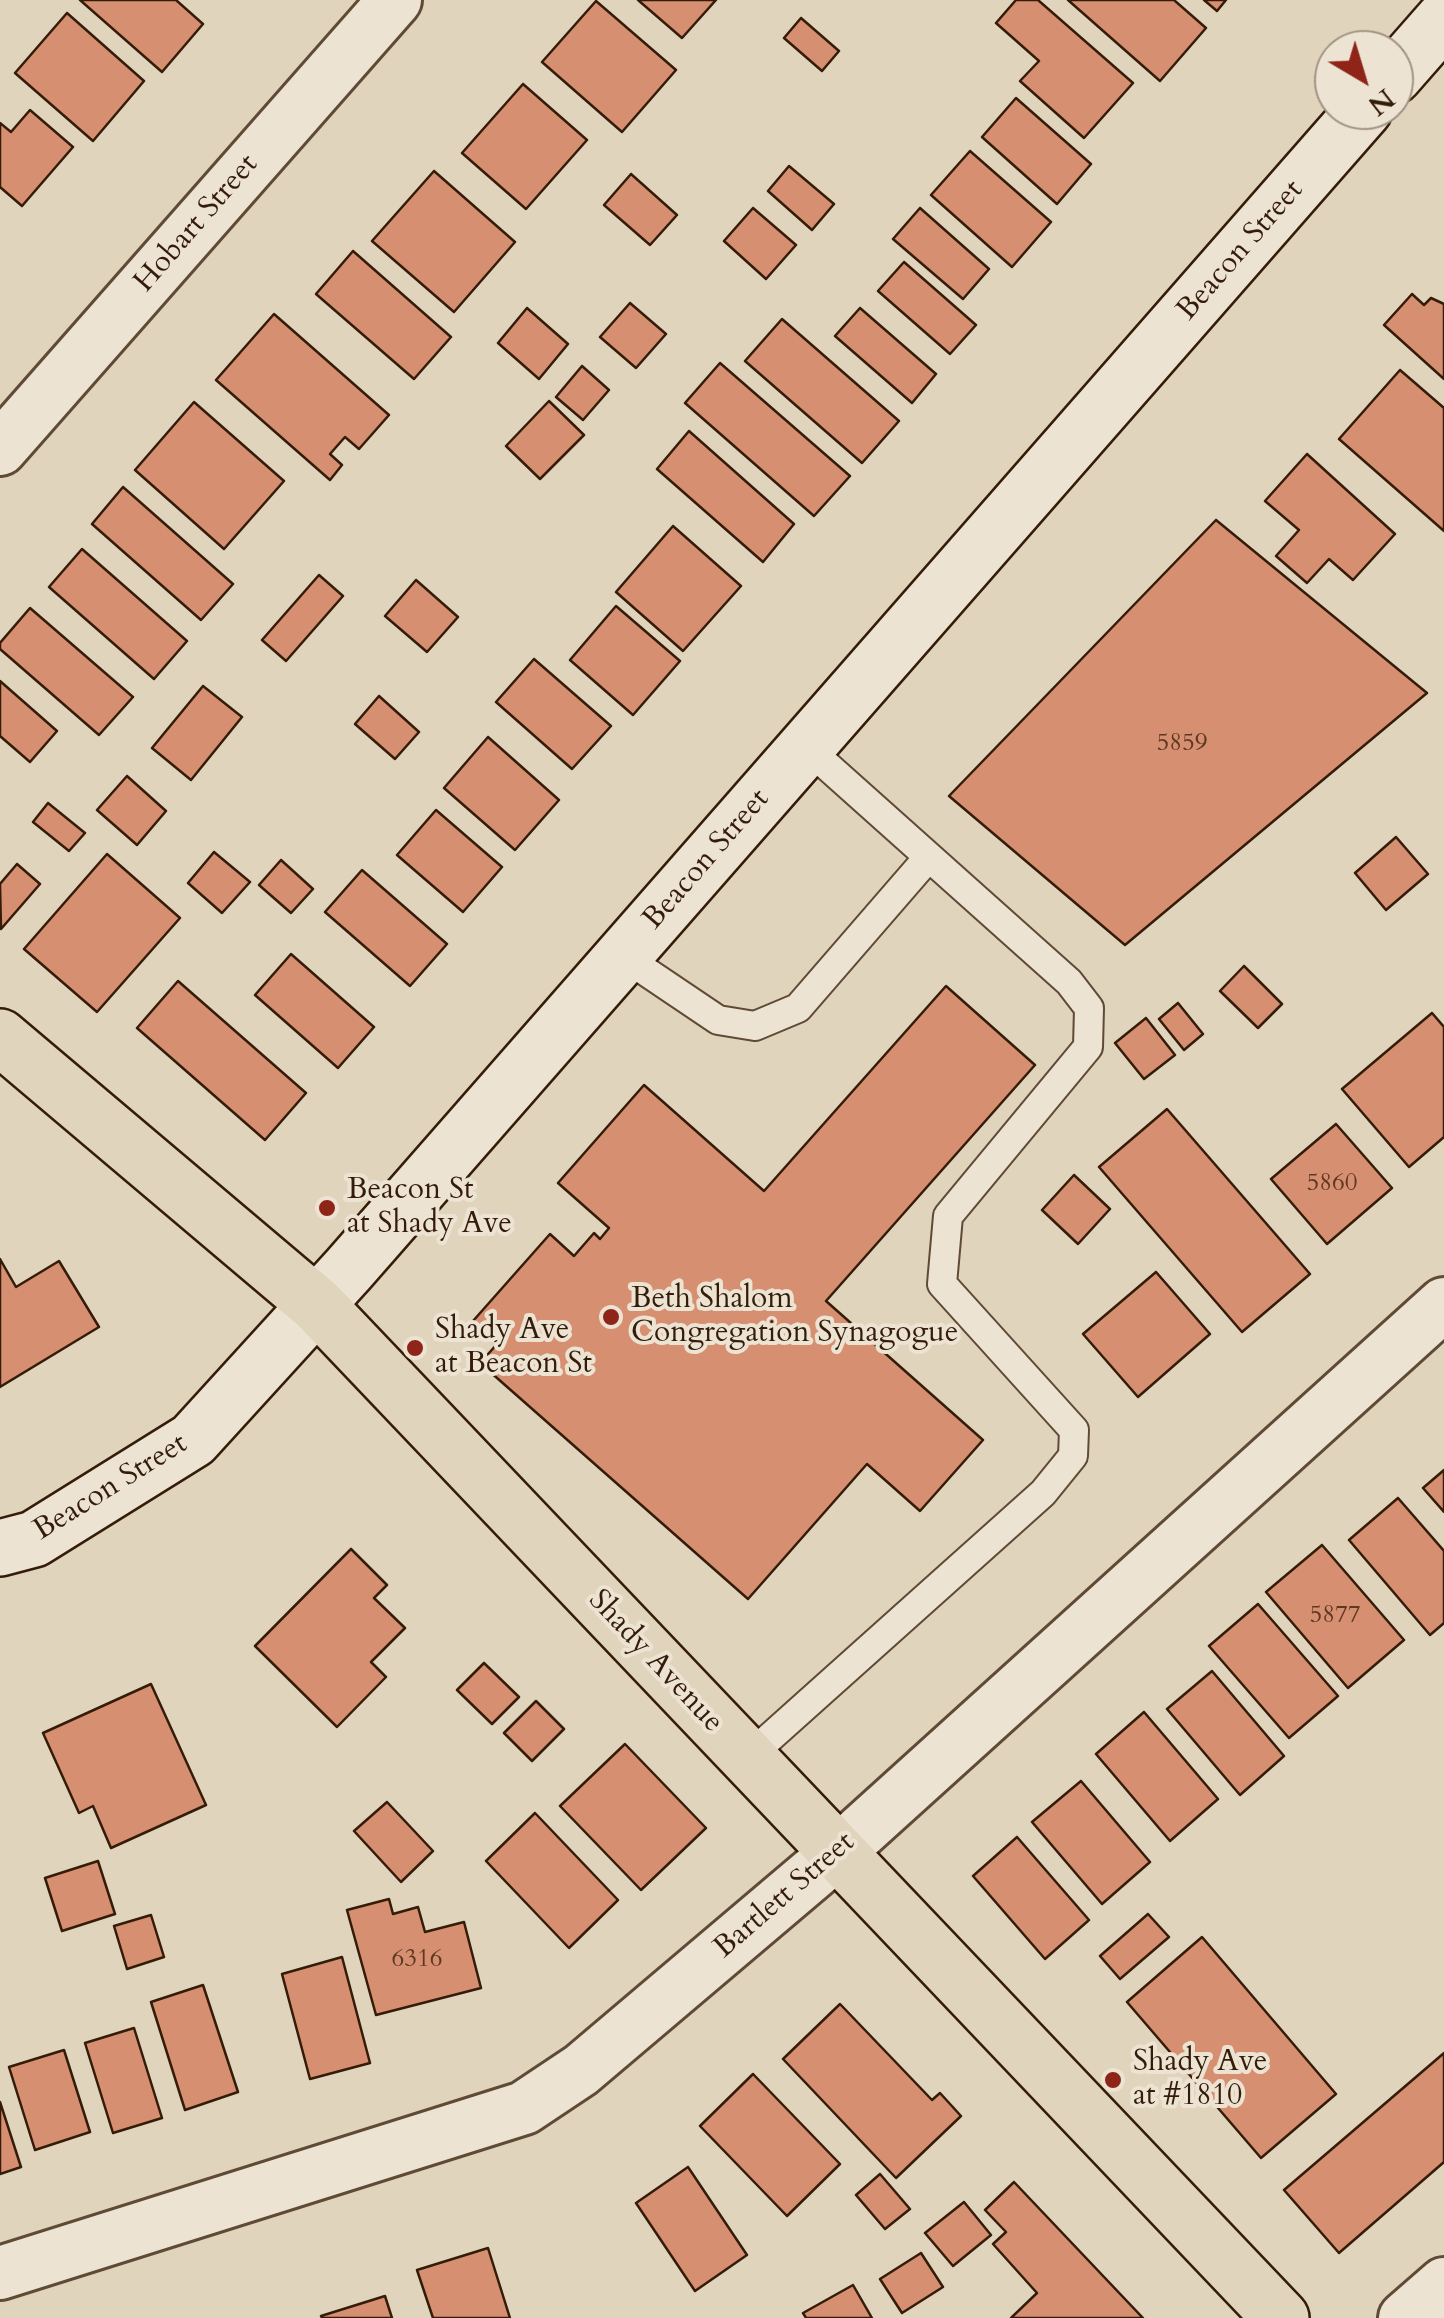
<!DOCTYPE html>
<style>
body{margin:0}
#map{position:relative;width:1444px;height:2318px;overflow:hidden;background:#e1d4bc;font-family:Cardo,serif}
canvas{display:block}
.north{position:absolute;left:1314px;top:30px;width:100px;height:100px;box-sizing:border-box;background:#ece3d3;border:2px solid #a29382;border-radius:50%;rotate:142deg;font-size:28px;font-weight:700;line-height:40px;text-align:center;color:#341c09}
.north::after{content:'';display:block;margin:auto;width:35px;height:45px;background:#8f2418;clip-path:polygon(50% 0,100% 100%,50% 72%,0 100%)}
</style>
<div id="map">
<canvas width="1444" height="2318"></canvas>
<div class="north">N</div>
</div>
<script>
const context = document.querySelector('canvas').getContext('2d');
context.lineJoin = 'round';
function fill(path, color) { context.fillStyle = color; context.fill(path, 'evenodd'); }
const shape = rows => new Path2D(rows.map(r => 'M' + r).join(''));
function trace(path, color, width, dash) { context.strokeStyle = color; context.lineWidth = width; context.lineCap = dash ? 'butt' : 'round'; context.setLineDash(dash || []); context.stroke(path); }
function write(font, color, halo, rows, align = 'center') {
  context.font = font + ' Cardo,serif'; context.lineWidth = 8; context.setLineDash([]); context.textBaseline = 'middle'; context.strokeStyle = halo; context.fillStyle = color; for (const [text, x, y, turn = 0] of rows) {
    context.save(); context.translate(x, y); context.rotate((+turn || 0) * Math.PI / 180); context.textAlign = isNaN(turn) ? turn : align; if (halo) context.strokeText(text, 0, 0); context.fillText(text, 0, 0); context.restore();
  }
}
const building = shape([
 [80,0,176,0,203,24,162,72,80,0],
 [638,0,716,0,682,38,638,0],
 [1016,0,1038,0,1133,83,1084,138,1020,81,1039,61,996,23,1016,0],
 [1068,0,1174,0,1206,28,1160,81,1068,0],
 [1204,0,1226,0,1217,11,1204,0],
 [596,1,676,70,622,132,542,62,596,1],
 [67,13,144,81,93,141,15,73,67,13],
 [801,18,839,51,822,71,784,38,801,18],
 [523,84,587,140,526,209,462,153,523,84],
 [1016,98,1091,164,1057,204,982,137,1016,98],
 [30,110,73,147,22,206,0,187,0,123,11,132,30,110],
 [970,151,1051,222,1012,267,931,195,970,151],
 [789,166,834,204,812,230,768,191,789,166],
 [434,171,515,242,454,312,372,241,434,171],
 [631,174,677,215,650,245,604,205,631,174],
 [753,208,796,245,766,279,724,241,753,208],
 [920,208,989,269,963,299,893,239,920,208],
 [353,251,451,337,414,379,316,294,353,251],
 [904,262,976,325,950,354,878,291,904,262],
 [1412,294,1424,305,1431,298,1444,304,1444,379,1384,325,1412,294],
 [630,303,666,334,636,368,600,337,630,303],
 [527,308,568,344,539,379,498,343,527,308],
 [860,308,936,374,912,403,835,336,860,308],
 [274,314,389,415,359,449,345,437,330,454,342,465,330,480,216,380,274,314],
 [782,319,899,421,862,463,745,361,782,319],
 [720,363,850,476,814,516,685,403,720,363],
 [582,366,609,390,583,420,556,397,582,366],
 [1400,370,1444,408,1444,531,1339,439,1400,370],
 [549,401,584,435,540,479,506,446,549,401],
 [194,402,284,481,224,549,135,470,194,402],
 [689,431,794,524,763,562,657,469,689,431],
 [1307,454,1395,534,1353,580,1329,559,1307,583,1276,556,1299,530,1265,501,1307,454],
 [123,487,233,584,201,620,92,524,123,487],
 [1216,520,1427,693,1125,945,949,796,1216,520],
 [673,526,741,586,683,651,616,592,673,526],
 [82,549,187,641,154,679,49,587,82,549],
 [319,575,343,596,286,661,262,640,319,575],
 [416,580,458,617,427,652,385,616,416,580],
 [616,606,680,661,633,715,570,660,616,606],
 [30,608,133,697,99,735,0,649,0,643,30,608],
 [534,659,611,726,572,769,496,702,534,659],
 [0,681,57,731,30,762,0,736,0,681],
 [203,686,242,717,191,780,152,748,203,686],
 [379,696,419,732,395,759,355,724,379,696],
 [488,737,559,800,515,850,444,788,488,737],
 [127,776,166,811,137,845,97,810,127,776],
 [48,803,85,833,69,851,33,822,48,803],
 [436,810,502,867,463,912,397,855,436,810],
 [1396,837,1428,874,1386,910,1355,873,1396,837],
 [214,852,250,882,222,913,188,883,214,852],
 [107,854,180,918,97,1012,24,949,107,854],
 [281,860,313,889,291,913,259,885,281,860],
 [17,864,40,884,1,929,0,884,17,864],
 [362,870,447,944,410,986,325,912,362,870],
 [291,954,374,1027,338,1068,255,995,291,954],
 [1244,966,1282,1004,1258,1028,1220,991,1244,966],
 [178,981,306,1093,265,1140,137,1028,178,981],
 [946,986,1035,1065,826,1301,983,1440,920,1511,867,1464,748,1599,480,1363,498,1343,473,1321,550,1234,574,1256,594,1233,600,1239,609,1228,558,1183,644,1085,764,1191,946,986],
 [1178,1003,1203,1034,1184,1050,1159,1019,1178,1003],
 [1432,1013,1444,1027,1444,1137,1409,1167,1342,1089,1432,1013],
 [1146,1018,1175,1055,1144,1079,1115,1043,1146,1018],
 [1167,1109,1310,1274,1242,1332,1099,1167,1167,1109],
 [1336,1124,1392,1188,1327,1244,1271,1179,1336,1124],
 [1074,1175,1110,1209,1078,1244,1042,1210,1074,1175],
 [0,1259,16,1287,59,1261,99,1327,0,1387,0,1259],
 [1156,1272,1210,1334,1138,1397,1083,1334,1156,1272],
 [1444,1470,1444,1512,1423,1488,1444,1470],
 [1398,1498,1444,1551,1444,1623,1430,1635,1349,1540,1398,1498],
 [1322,1545,1404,1640,1348,1688,1266,1592,1322,1545],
 [351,1549,387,1585,374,1598,405,1628,371,1662,386,1677,337,1727,255,1646,351,1549],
 [1258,1604,1338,1696,1289,1738,1209,1646,1258,1604],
 [484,1663,519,1697,492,1724,457,1690,484,1663],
 [1212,1671,1284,1756,1240,1795,1167,1709,1212,1671],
 [151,1684,206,1805,111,1848,93,1806,79,1813,43,1733,151,1684],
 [536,1701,564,1729,532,1761,504,1733,536,1701],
 [1144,1712,1218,1799,1170,1841,1096,1754,1144,1712],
 [625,1744,706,1828,641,1890,560,1806,625,1744],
 [1081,1781,1150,1862,1102,1904,1032,1822,1081,1781],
 [387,1802,433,1851,401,1882,354,1831,387,1802],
 [535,1813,618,1900,569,1948,486,1861,535,1813],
 [1017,1837,1089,1920,1045,1959,973,1876,1017,1837],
 [98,1861,115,1914,62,1931,45,1878,98,1861],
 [389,1899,393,1914,418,1907,425,1932,464,1922,481,1988,376,2015,347,1910,389,1899],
 [1148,1914,1169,1937,1120,1979,1100,1956,1148,1914],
 [151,1915,164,1957,127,1969,114,1926,151,1915],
 [1202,1937,1336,2094,1261,2158,1127,2002,1202,1937],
 [342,1957,370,2063,310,2079,282,1974,342,1957],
 [203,1985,238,2092,185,2110,151,2002,203,1985],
 [840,2004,932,2100,940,2093,961,2116,896,2178,783,2059,840,2004],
 [134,2028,162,2118,113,2133,85,2043,134,2028],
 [64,2050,90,2132,35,2150,9,2067,64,2050],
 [1444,2053,1444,2162,1339,2253,1284,2190,1444,2053],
 [753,2074,840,2164,787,2216,700,2126,753,2074],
 [0,2102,21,2167,0,2174,0,2102],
 [688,2167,747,2255,695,2291,636,2203,688,2167],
 [880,2174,910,2209,885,2229,856,2195,880,2174],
 [1014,2182,1143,2318,1011,2318,1037,2293,993,2244,1006,2232,985,2210,1014,2182],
 [964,2202,991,2235,953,2266,925,2233,964,2202],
 [488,2248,510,2318,433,2318,417,2270,488,2248],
 [921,2253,943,2287,902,2313,880,2279,921,2253],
 [853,2285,872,2318,806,2318,803,2313,853,2285],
 [385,2296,392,2318,322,2318,321,2316,385,2296]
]);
fill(building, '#d78f72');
trace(building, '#341c09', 2.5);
const service = shape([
 [623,956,718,1020,755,1026,798,1008,927,859],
 [747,1758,1043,1493,1073,1456,1074,1430,942,1284,948,1216,1088,1047,1089,1008,1069,982,806,747]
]);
const minor = shape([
 [0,449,395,0],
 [0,2273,524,2108,581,2070,837,1853,1444,1304],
 [1405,2318,1444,2284]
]);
const secondary = shape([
 [1394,76,1444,19],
 [0,1548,34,1539,193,1440,348,1270,1364,110]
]);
const primary = shape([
 [0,1037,317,1305,1281,2318]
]);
trace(service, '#5f4a36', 32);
trace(minor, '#5f4a36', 58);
trace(secondary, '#341c09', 60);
trace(primary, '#341c09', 60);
trace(service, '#ece3d3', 28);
trace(minor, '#ece3d3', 52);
trace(secondary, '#ece3d3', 55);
trace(primary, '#e1d4bc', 55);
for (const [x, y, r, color] of [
 [327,1208,10,"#8f2418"],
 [611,1317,10,"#8f2418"],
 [415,1348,10,"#8f2418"],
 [1113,2080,10,"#8f2418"]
]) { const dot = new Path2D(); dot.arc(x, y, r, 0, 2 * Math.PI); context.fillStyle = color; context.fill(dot); trace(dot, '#ece3d3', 4); }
write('25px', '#5d3923', null, [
 ["5859",1182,744],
 ["5860",1332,1184],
 ["5877",1335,1616],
 ["6316",417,1960]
]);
write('30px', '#341c09', '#ece3d3', [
 ["Hobart Street",197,224,-49],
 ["Beacon Street",1241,251,-49],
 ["Beacon Street",707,860,-49],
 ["Beacon Street",111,1488,-32],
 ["Shady Avenue",655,1662,47],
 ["Bartlett Street",785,1896,-41]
]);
write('30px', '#341c09', '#ece3d3', [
 ["Beacon St",347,1191],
 ["at Shady Ave",347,1225],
 ["Beth Shalom",631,1300],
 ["Congregation Synagogue",631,1334],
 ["Shady Ave",435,1331],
 ["at Beacon St",435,1365],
 ["Shady Ave",1133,2063],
 ["at #1810",1133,2097]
], 'left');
</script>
